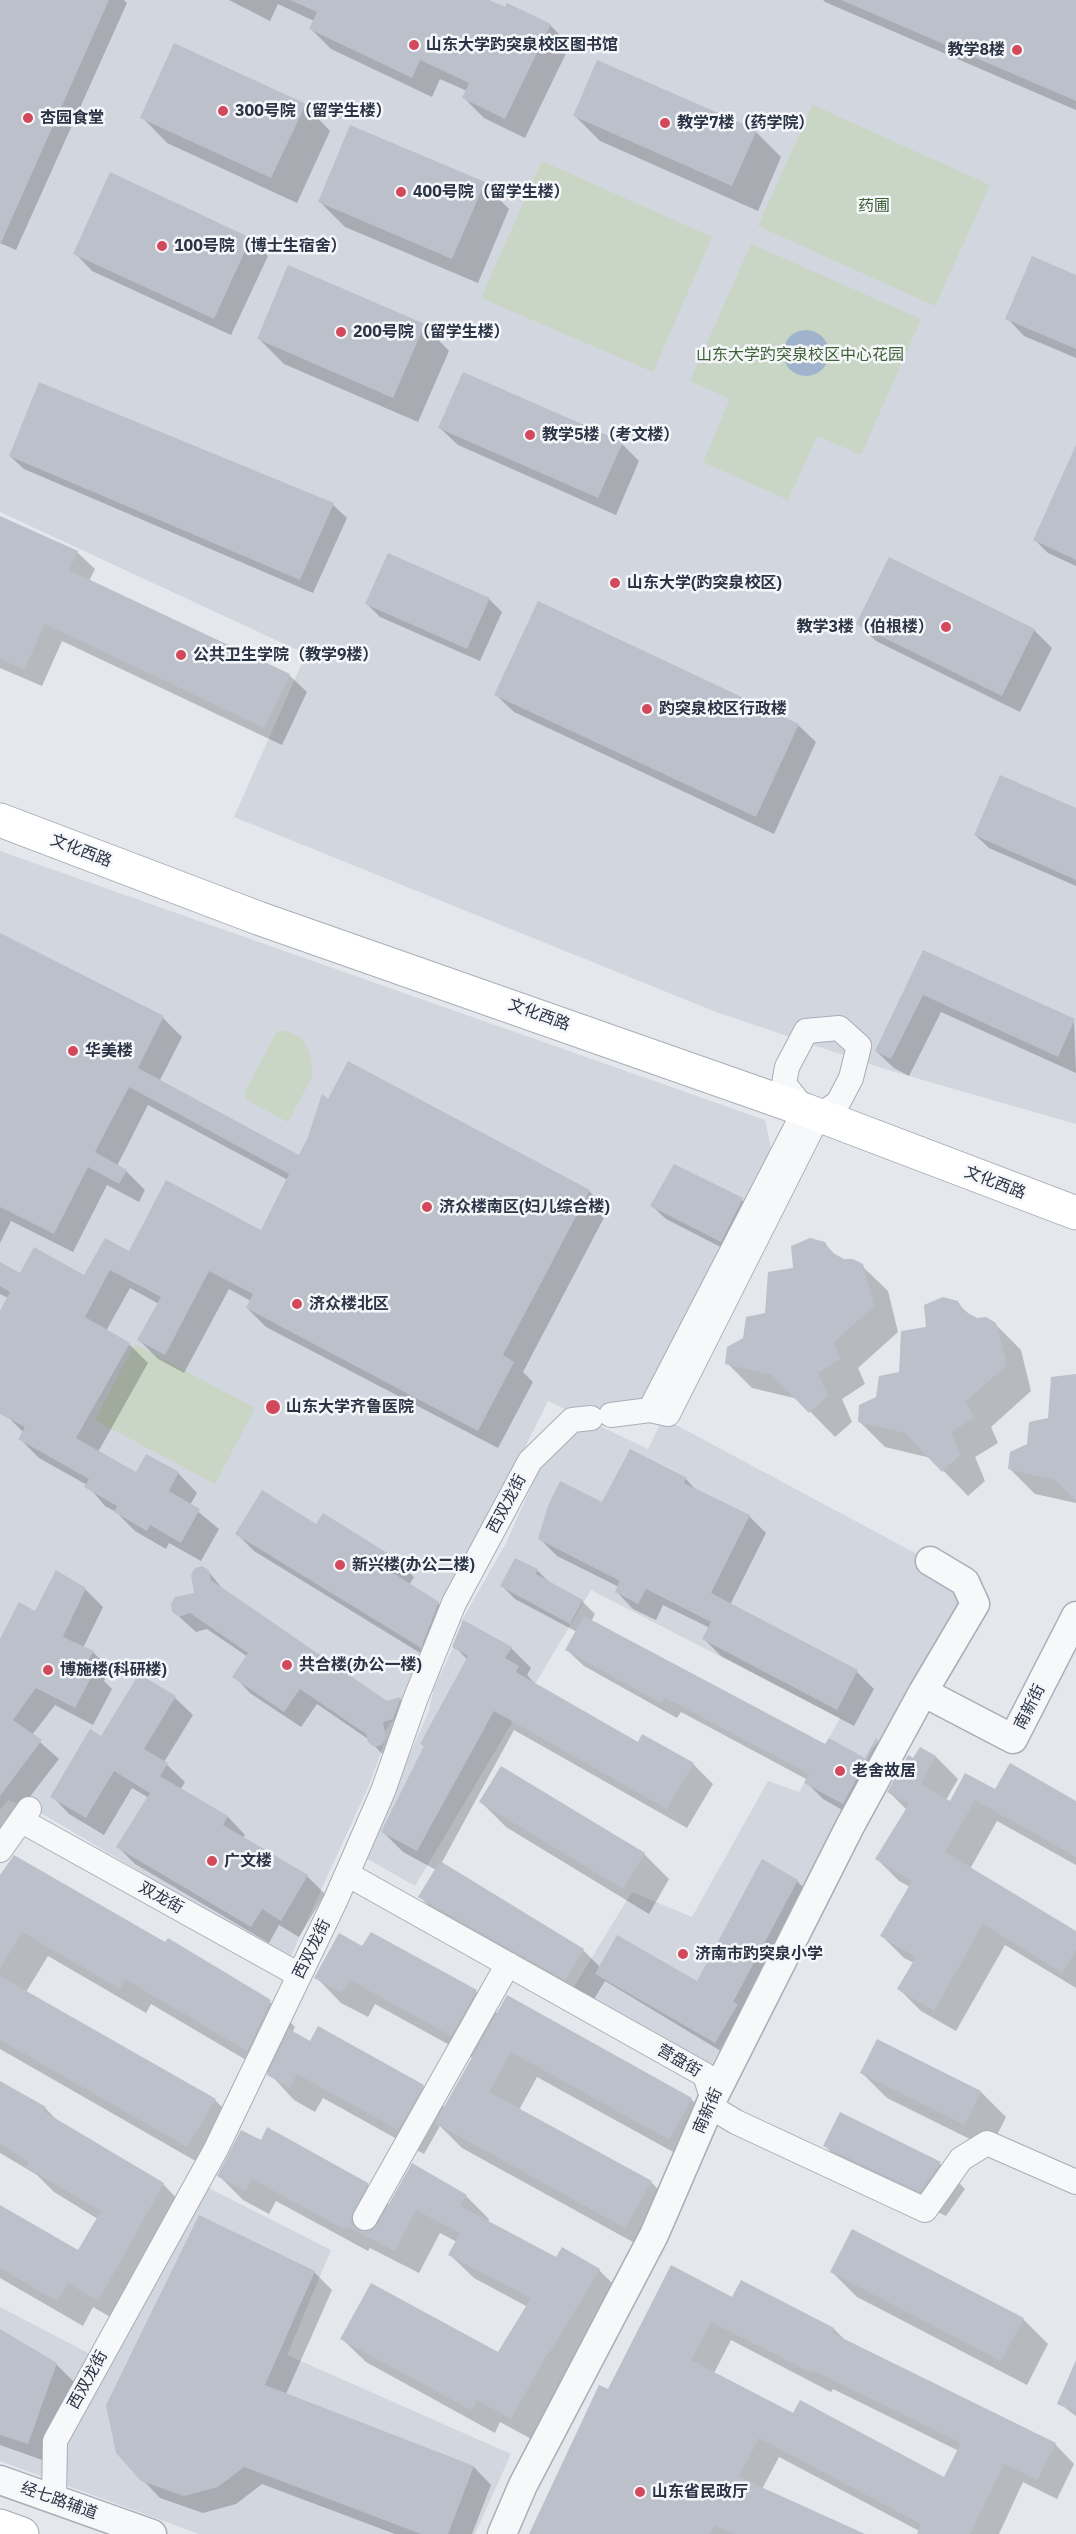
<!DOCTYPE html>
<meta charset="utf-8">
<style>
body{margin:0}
canvas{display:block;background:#e4e7ec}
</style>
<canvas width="1076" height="2534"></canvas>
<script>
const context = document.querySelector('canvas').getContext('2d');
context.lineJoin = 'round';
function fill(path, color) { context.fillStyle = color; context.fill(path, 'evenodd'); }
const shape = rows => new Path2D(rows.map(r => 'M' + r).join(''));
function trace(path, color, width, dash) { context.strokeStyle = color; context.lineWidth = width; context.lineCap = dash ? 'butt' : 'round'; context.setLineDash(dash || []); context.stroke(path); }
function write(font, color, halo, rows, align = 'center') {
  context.font = font + ' "IBM Plex Sans","Noto Sans SC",sans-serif'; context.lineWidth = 5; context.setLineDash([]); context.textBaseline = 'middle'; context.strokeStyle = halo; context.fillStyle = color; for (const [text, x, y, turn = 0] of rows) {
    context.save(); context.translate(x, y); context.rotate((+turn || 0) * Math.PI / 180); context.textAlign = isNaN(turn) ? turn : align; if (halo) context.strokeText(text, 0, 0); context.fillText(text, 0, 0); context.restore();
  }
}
fill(shape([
 [0,0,1076,0,1076,1124,888,1070,716,1012,234,817,306,654,0,512],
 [0,851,765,1120,773,1159,649,1397,575,1414,548,1401,446,1606,421,1648,402,1717,394,1719,385,1731,386,1738,370,1783,289,1960,36,1810,8,1800,0,1810],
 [663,1418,930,1561,975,1604,849,1808,709,2069,572,1990,632,1892,692,1917,768,1781,799,1792,840,1718,591,1590,415,1886,364,1857,429,1711,434,1687,459,1636,462,1620,505,1545,546,1454,587,1420,648,1449],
 [191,2179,331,2250,287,2355,511,2454,475,2534,199,2534,0,2461,0,2307,92,2355]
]), '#d2d6de');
fill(shape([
 [813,105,990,185,935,306,758,226],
 [542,161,712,237,653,372,481,298],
 [751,244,921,319,861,455,817,436,788,500,703,462,730,399,690,381],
 [284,1030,301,1038,309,1051,312,1065,312,1077,288,1122,246,1100,245,1091,277,1032],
 [135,1344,255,1408,215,1484,95,1420]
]), '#c9d6c5');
fill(shape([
 '783 353a23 23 0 1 1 46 0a23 23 0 1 1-46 0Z'
]), '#9fb4cc');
fill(shape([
 [0,0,124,0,127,3,16,250,0,243],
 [229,0,485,0,550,25,570,45,525,138,484,118,464,98,467,91,440,79,432,97,331,49,311,29,314,21,278,4,270,21],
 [823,0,1076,0,1076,110,825,2],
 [305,105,330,131,297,203,167,143,142,117],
 [574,115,756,132,781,157,758,211,600,141],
 [484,184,509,209,478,283,345,227,319,201],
 [250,239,268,256,231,335,92,271,75,253],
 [1076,276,1076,358,1024,336,1007,318],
 [424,325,449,351,418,422,284,364,259,339],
 [440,428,622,444,639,461,616,515,458,445],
 [1076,449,1076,566,1048,553,1035,540],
 [10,456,333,505,347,518,313,593,24,469],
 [0,517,77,552,95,569,89,581,289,675,307,692,282,745,62,641,42,686,0,668],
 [489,599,502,612,480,661,380,617,367,604],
 [858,624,1034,630,1052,648,1020,712,876,641],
 [496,695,798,725,816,742,774,834,514,712],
 [1076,810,1076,886,989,848,975,835],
 [0,935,163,1018,182,1037,159,1082,300,1157,329,1101,589,1191,608,1210,523,1372,533,1382,498,1448,266,1327,247,1308,251,1301,229,1289,184,1373,158,1359,139,1340,159,1304,130,1288,106,1331,129,1344,148,1363,98,1452,137,1474,147,1456,178,1473,197,1493,190,1505,219,1529,201,1561,169,1543,166,1549,135,1531,116,1512,105,1506,87,1485,39,1458,20,1439,24,1433,7,1416,0,1377,0,1314,8,1298,0,1294,0,1264,21,1275,85,1277,130,1253,261,1232,288,1180,148,1105,117,1166,126,1171,145,1190,139,1202,107,1185,73,1252,11,1221,0,1243],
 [924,952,1074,1020,1076,1073,941,1012,909,1076,894,1068,876,1051],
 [675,1166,742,1200,756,1213,734,1254,666,1219,652,1206],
 [825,1244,838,1258,862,1266,888,1291,898,1332,858,1368,865,1384,842,1399,852,1422,835,1437,798,1399,752,1388,727,1363,767,1314,795,1269],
 [957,1303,971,1316,995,1324,1021,1350,1031,1391,991,1427,998,1443,975,1457,985,1481,968,1496,931,1458,885,1447,860,1422,900,1373,928,1328],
 [1076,1375,1076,1503,1035,1494,1009,1468,1050,1419],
 [686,1479,697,1491,749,1516,766,1533,730,1605,857,1672,874,1689,854,1726,721,1656,704,1639,710,1628,663,1605,656,1620,633,1609,617,1592,619,1587,557,1556,540,1539,603,1504],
 [323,1515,396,1560,414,1577,409,1585,438,1603,456,1621,438,1664,254,1551,237,1534,317,1526],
 [537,1570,550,1583,582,1601,595,1614,591,1622,826,1746,865,1760,878,1741,894,1757,860,1820,823,1799,806,1782,808,1780,681,1712,677,1718,584,1666,567,1650,577,1632,515,1599,501,1585],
 [208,1571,225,1592,387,1703,400,1699,416,1715,386,1758,368,1739,317,1704,301,1727,250,1693,234,1676,248,1657,207,1629,196,1632,174,1612,196,1595],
 [85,1589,103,1607,83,1648,93,1652,110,1669,104,1681,112,1689,93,1725,55,1705,32,1735,59,1759,25,1803,0,1850,0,1642,36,1613],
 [454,1646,511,1648,531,1668,527,1675,538,1687,638,1744,693,1764,713,1784,687,1828,514,1730,441,1864,583,1950,600,1967,697,1983,797,1881,810,1894,729,2056,605,1981,591,2004,445,1922,420,1897,436,1870,403,1852,383,1832,425,1747,422,1744,468,1660],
 [139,1676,175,1698,193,1715,164,1762,185,1782,180,1790,228,1817,245,1835,243,1838,307,1876,325,1894,299,1937,279,1925,269,1943,135,1864,118,1847,149,1798,132,1788,104,1835,69,1814,52,1796,102,1738],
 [920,1749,936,1757,958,1779,946,1800,950,1803,995,1791,1076,1802,1076,1865,997,1821,970,1869,1076,1933,1076,1988,1005,1945,956,2031,921,2011,899,1989,914,1963,904,1958,882,1936,910,1887,899,1881,877,1859,907,1810,889,1792],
 [481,1802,644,1854,669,1879,649,1914,506,1827],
 [0,1881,270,2002,295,2027,292,2033,311,2043,423,2086,445,2108,473,2058,375,2004,368,2017,341,2003,316,1977,363,1948,476,1992,498,2014,691,2099,717,2125,695,2164,537,2077,519,2110,651,2182,676,2208,651,2252,462,2148,440,2126,424,2154,323,2098,315,2112,294,2100,270,2074,151,2004,146,2013,48,1956,26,1992,215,2100,240,2125,213,2171,0,2049],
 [878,2041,981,2092,1006,2117,990,2149,887,2098,862,2073],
 [0,2083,45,2108,61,2124,163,2184,188,2210,124,2325,93,2307,83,2326,0,2278,0,2206,79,2252,98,2219,54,2192,37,2175,0,2153],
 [840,2114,940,2164,965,2189,946,2216,850,2171,825,2146],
 [268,2129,367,2184,390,2206,466,2196,489,2219,488,2222,557,2259,599,2270,623,2294,535,2441,500,2422,495,2433,366,2362,342,2339,499,2354,528,2307,474,2278,450,2255,457,2242,440,2233,419,2273,370,2248,368,2251,276,2201,269,2214,243,2200,219,2176,262,2142],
 [314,2272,332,2290,286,2394,474,2467,491,2485,472,2534,395,2534,262,2484,236,2504,203,2513,160,2498,142,2479],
 [832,2272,1023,2319,1048,2344,1027,2385,857,2297],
 [741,2282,834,2329,846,2341,1055,2444,1074,2464,1057,2499,1023,2482,999,2534,925,2534,779,2457,762,2489,861,2534,531,2534,609,2390,733,2299],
 [731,2340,831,2392,833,2389,959,2451,945,2479,794,2415,714,2373],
 [0,2331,56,2364,74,2382,45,2461,0,2445],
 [1076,2376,1076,2416,1059,2403]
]), '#0003');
fill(shape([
 [0,0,109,0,0,245],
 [290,0,489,0,505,7,507,3,551,24,505,119,462,98,469,83,420,60,412,78,309,29,317,12],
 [841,0,1076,0,1076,101],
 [174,43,306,104,271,178,140,118],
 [597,60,757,130,732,186,573,116],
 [350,125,485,182,452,259,318,202],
 [110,172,251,238,214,319,73,254],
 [1032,256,1076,275,1076,349,1005,319],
 [288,265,425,324,393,398,257,339],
 [463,372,623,442,598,498,438,428],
 [39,382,334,503,300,580,9,456],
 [1076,445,1076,560,1033,540],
 [0,516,78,551,69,570,290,674,264,728,45,624,24,670,0,659],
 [388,553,490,598,467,649,365,604],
 [889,557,1035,629,1002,696,856,624],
 [538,601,799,724,756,817,494,695],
 [1000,775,1076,808,1076,880,974,835],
 [0,933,164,1016,138,1068,299,1155,308,1137,322,1094,328,1099,348,1061,590,1190,503,1355,514,1362,478,1431,246,1308,253,1294,209,1271,165,1355,137,1340,161,1297,110,1270,85,1317,130,1343,76,1438,136,1472,146,1454,179,1472,169,1491,200,1509,181,1543,150,1525,147,1531,114,1512,117,1506,84,1487,89,1479,18,1439,25,1427,0,1414,0,1311,10,1292,0,1286,0,1262,20,1273,34,1247,84,1275,105,1238,129,1251,166,1180,261,1230,289,1174,129,1087,95,1152,127,1170,119,1184,88,1167,54,1234,0,1207],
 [923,950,1075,1019,1058,1057,923,995,891,1059,875,1051],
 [674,1164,743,1198,721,1242,650,1206],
 [810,1238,825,1242,831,1252,844,1259,853,1259,863,1264,874,1306,834,1342,840,1359,818,1373,828,1396,809,1413,772,1375,725,1364,727,1347,743,1338,746,1317,765,1313,768,1272,793,1268,791,1246],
 [943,1297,958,1301,964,1311,977,1318,986,1317,996,1323,1007,1365,966,1401,974,1418,951,1432,960,1455,942,1472,905,1433,858,1422,859,1405,876,1397,879,1376,899,1372,901,1331,926,1327,924,1305],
 [1076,1374,1076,1501,1055,1480,1008,1469,1010,1452,1027,1444,1029,1422,1048,1418,1051,1377],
 [630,1449,687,1478,684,1483,750,1515,711,1593,858,1670,837,1710,702,1639,711,1622,646,1589,638,1604,615,1592,620,1581,538,1539,548,1506,560,1481,602,1502],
 [262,1490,316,1524,323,1513,397,1559,390,1571,439,1602,421,1648,235,1534],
 [515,1558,538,1569,536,1574,583,1600,570,1624,500,1586],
 [202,1566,209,1570,211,1580,387,1701,401,1697,393,1719,383,1722,386,1738,382,1745,374,1747,368,1742,366,1734,300,1689,284,1712,232,1677,248,1653,190,1613,179,1617,172,1612,171,1604,175,1597,194,1593,191,1575,195,1568],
 [56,1570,86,1588,63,1637,94,1651,85,1665,95,1670,75,1708,36,1688,13,1720,42,1740,0,1796,0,1639,19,1602,35,1611],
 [584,1616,825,1744,829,1738,865,1758,876,1738,878,1739,843,1804,804,1783,809,1774,664,1697,661,1703,565,1650],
 [463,1620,512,1647,505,1658,519,1666,516,1672,638,1742,642,1734,694,1763,667,1809,494,1711,417,1851,381,1832,424,1746,420,1744,468,1656,452,1647],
 [139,1674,176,1696,144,1749,168,1763,160,1776,228,1816,223,1825,308,1875,281,1921,262,1909,251,1927,116,1847,150,1793,114,1771,86,1818,50,1797,90,1729,101,1736],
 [920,1747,936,1756,921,1784,950,1801,965,1773,995,1789,1010,1763,1076,1801,1076,1857,975,1800,945,1852,1076,1931,1076,1950,1062,1973,983,1924,934,2011,897,1989,916,1957,880,1936,912,1881,875,1859,909,1804,887,1792,908,1755,913,1758],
 [501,1766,645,1853,623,1889,479,1802],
 [14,1855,165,1942,168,1938,271,2000,247,2051,125,1979,120,1989,22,1932,0,1969,0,1875],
 [762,1859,798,1880,733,2002,738,2004,715,2043,595,1974,617,1935,697,1981],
 [440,1861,584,1949,565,1980,418,1897],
 [371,1932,477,1990,451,2036,350,1980,342,1993,314,1978,339,1933,362,1946],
 [0,1976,216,2099,187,2147,0,2040],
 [507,1995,692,2098,669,2140,511,2052,489,2092,652,2181,625,2228,435,2123],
 [318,2026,424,2085,398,2130,297,2074,290,2088,267,2075,289,2029,310,2041],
 [877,2039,981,2091,965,2125,860,2073],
 [0,2081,46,2107,43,2111,164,2183,98,2301,68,2283,57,2301,0,2268,0,2205,78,2250,101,2211,26,2167,29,2162,0,2144],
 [840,2112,941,2162,920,2192,823,2146],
 [267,2127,368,2183,351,2218,352,2225,359,2231,372,2230,377,2225,412,2163,467,2195,460,2206,556,2257,562,2247,600,2269,548,2355,547,2354,511,2419,477,2400,471,2410,340,2339,371,2283,498,2352,531,2298,448,2255,460,2233,416,2210,395,2251,346,2226,344,2229,252,2179,245,2191,217,2176,241,2130,261,2140],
 [199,2215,315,2271,265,2385,474,2466,448,2534,421,2534,244,2467,218,2487,184,2496,141,2481,116,2453,106,2405],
 [852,2229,1024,2318,1001,2361,830,2272],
 [671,2265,732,2297,741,2280,834,2328,832,2333,1056,2443,1037,2480,1004,2464,970,2534,917,2534,921,2524,759,2438,739,2477,865,2534,735,2534,715,2525,710,2534,529,2534,599,2385,608,2389],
 [711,2322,812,2373,813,2370,961,2443,944,2477,800,2400,793,2413,691,2360],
 [0,2329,57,2363,28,2444,0,2435],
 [1076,2360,1076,2412,1057,2404]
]), '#bbc0ca');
const minor = shape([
 [611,1415,650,1410,668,1414,818,1116,838,1103,851,1078,859,1046,839,1028,806,1031,787,1067,784,1084,805,1110,650,1410],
 [22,1821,299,1975],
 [0,1850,29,1809],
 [347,1874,705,2075,716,2110,736,2122,925,2210,961,2159,987,2143,1076,2182],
 [365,2218,508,1964],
 [54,2499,55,2441,216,2149,336,1899,383,1791,415,1700,454,1603,530,1461,572,1420,591,1418]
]);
const tertiary = shape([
 [930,1561,965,1582,975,1604,923,1692,1013,1739,1076,1616],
 [0,2480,152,2534],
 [502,2534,523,2485,654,2235,714,2096,850,1826,923,1692]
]);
const secondary = shape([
 [0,820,258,918,805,1110,1076,1213]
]);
const primary = shape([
 [0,2526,22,2534]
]);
trace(minor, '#a9aeb7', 26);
trace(tertiary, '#a9aeb7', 31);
trace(secondary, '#a9aeb7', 35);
trace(primary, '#a3abb8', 35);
trace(minor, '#f7f8fa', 24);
trace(tertiary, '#f7f8fa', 28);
trace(secondary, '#fff', 33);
trace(primary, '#fff', 33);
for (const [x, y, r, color] of [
 [414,45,6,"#d1495b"],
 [1017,50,6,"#d1495b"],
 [223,111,6,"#d1495b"],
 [28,118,6,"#d1495b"],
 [665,123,6,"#d1495b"],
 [401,192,6,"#d1495b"],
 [162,246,6,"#d1495b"],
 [341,332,6,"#d1495b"],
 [530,435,6,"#d1495b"],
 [615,583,6,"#d1495b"],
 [946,627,6,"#d1495b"],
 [181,655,6,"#d1495b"],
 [647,709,6,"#d1495b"],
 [73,1051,6,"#d1495b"],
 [427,1207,6,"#d1495b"],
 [297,1304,6,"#d1495b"],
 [273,1407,8,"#d1495b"],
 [340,1565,6,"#d1495b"],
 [287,1665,6,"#d1495b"],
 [48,1670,6,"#d1495b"],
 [840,1771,6,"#d1495b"],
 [212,1861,6,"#d1495b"],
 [683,1954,6,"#d1495b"],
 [640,2492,6,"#d1495b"]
]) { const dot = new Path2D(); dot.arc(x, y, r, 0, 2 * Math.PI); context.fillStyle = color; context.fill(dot); trace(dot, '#f4f6f9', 2); }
write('bold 16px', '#2b3445', '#f4f6f9', [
 ["山东大学趵突泉校区图书馆",426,45],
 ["教学8楼",1005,50,"right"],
 ["300号院（留学生楼）",235,111],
 ["杏园食堂",40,118],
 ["教学7楼（药学院）",677,123],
 ["400号院（留学生楼）",413,192],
 ["100号院（博士生宿舍）",174,246],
 ["200号院（留学生楼）",353,332],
 ["教学5楼（考文楼）",542,435],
 ["山东大学(趵突泉校区)",627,583],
 ["教学3楼（伯根楼）",934,627,"right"],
 ["公共卫生学院（教学9楼）",193,655],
 ["趵突泉校区行政楼",659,709],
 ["华美楼",85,1051],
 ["济众楼南区(妇儿综合楼)",439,1207],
 ["济众楼北区",309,1304],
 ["山东大学齐鲁医院",286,1407],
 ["新兴楼(办公二楼)",352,1565],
 ["共合楼(办公一楼)",299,1665],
 ["博施楼(科研楼)",60,1670],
 ["老舍故居",852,1771],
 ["广文楼",224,1861],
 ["济南市趵突泉小学",695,1954],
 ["山东省民政厅",652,2492]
], 'left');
write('16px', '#3f6138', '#f4f6f9', [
 ["药圃",874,206],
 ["山东大学趵突泉校区中心花园",800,355]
]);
write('16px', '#2b3445', '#f4f6f9', [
 ["文化西路",81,851,21],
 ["文化西路",539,1015,20],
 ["文化西路",995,1183,21],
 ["西双龙街",507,1504,-62],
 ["南新街",1030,1707,-63],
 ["双龙街",161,1898,29],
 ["西双龙街",312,1949,-64],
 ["营盘街",679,2061,30],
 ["南新街",708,2111,-66],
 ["西双龙街",88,2380,-61],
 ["经七路辅道",59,2501,20]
]);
</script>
